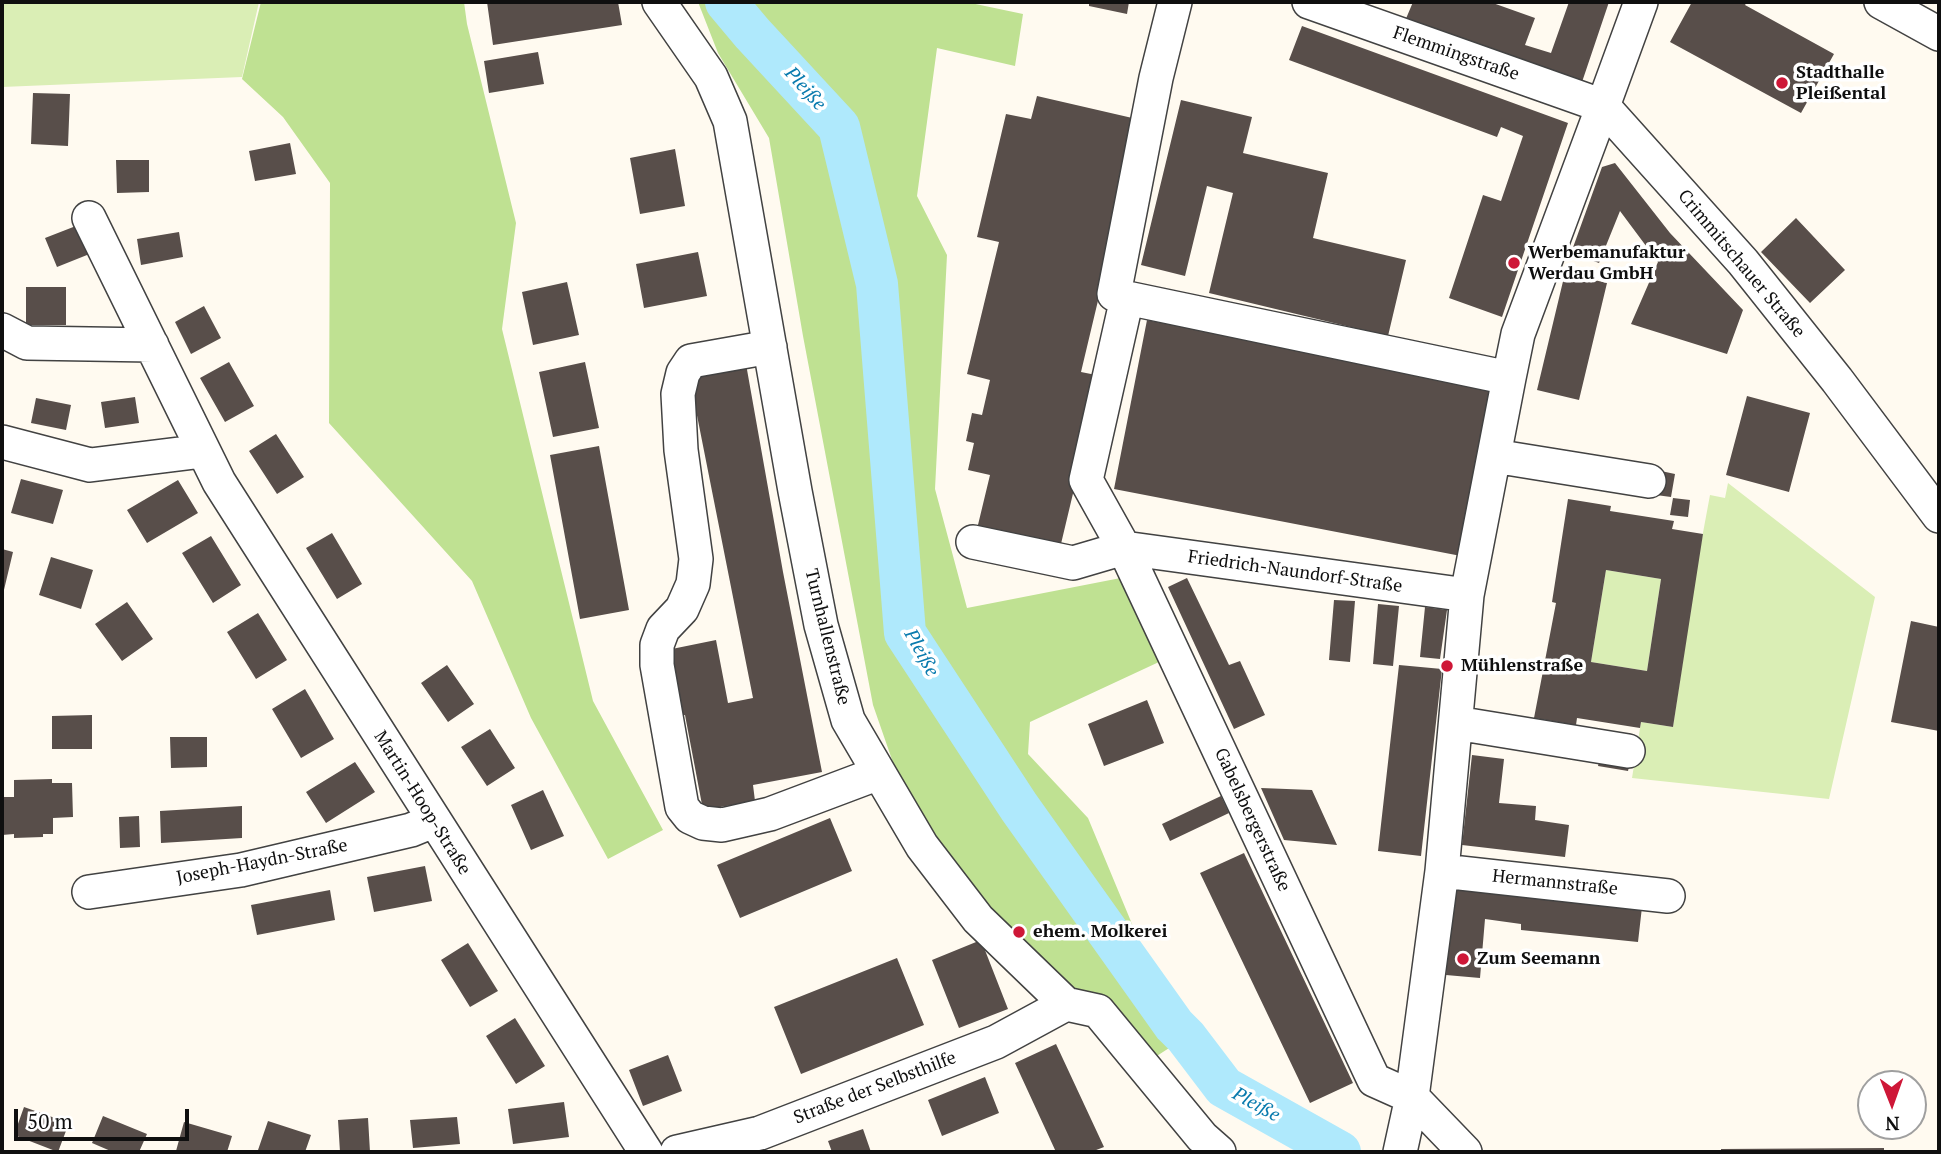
<!DOCTYPE html>
<meta charset="utf-8">
<style>
body{margin:0}
#map{position:relative;width:1941px;height:1154px;overflow:hidden;background:#fffaf0;font-family:"PT Serif",serif}
canvas{display:block}
.frame{position:absolute;inset:0;border:4px solid #0f0f0f;pointer-events:none}
.north{position:absolute;left:1857px;top:1070px;width:70px;height:70px;box-sizing:border-box;background:#fff;border:2px solid #9f9f9f;border-radius:50%;rotate:179deg;font-size:19px;font-weight:700;line-height:28px;text-align:center;color:#0f0f0f}
.north::after{content:'';display:block;margin:auto;width:24px;height:32px;background:#ce1737;clip-path:polygon(50% 0,100% 100%,50% 72%,0 100%)}
.scale{position:absolute;left:14px;top:1109px;width:175px;height:32px;box-sizing:border-box;border:4px solid #0f0f0f;border-top:0;padding-left:9px;font-size:21px;line-height:24px;white-space:nowrap;color:#0f0f0f;-webkit-text-stroke:5px #fff;paint-order:stroke}
</style>
<div id="map">
<canvas width="1941" height="1154"></canvas>
<div class="frame"></div>
<div class="north">N</div>
<div class="scale">50 m</div>
</div>
<script>
const context = document.querySelector('canvas').getContext('2d');
context.lineJoin = 'round';
function fill(path, color) { context.fillStyle = color; context.fill(path, 'evenodd'); }
const shape = rows => new Path2D(rows.map(r => 'M' + r).join(''));
function trace(path, color, width, dash) { context.strokeStyle = color; context.lineWidth = width; context.lineCap = dash ? 'butt' : 'round'; context.setLineDash(dash || []); context.stroke(path); }
function write(font, color, halo, rows, align = 'center') {
  context.font = font + ' "PT Serif",serif'; context.lineWidth = 7; context.setLineDash([]); context.textBaseline = 'middle'; context.strokeStyle = halo; context.fillStyle = color; for (const [text, x, y, turn = 0] of rows) {
    context.save(); context.translate(x, y); context.rotate((+turn || 0) * Math.PI / 180); context.textAlign = isNaN(turn) ? turn : align; if (halo) context.strokeText(text, 0, 0); context.fillText(text, 0, 0); context.restore();
  }
}
fill(shape([
 [2,2,259,2,242,77,2,87],
 [1728,483,1875,597,1829,799,1632,778,1641,722,1673,727,1697,565,1710,495,1725,498],
 [1606,570,1661,579,1647,671,1591,662]
]), '#daeeb5');
fill(shape([
 [261,2,464,2,467,24,516,223,502,329,593,701,663,830,608,859,531,718,472,581,329,423,330,183,283,117,242,79],
 [698,2,966,2,1023,14,1015,66,937,48,917,196,947,255,935,489,967,608,1136,575,1174,655,1030,722,1028,754,1088,818,1174,1025,1186,1037,1143,1065,1066,1004,922,846,873,705,803,336,769,138,718,53]
]), '#bfe192');
trace(shape([
 [726,2,752,33,839,127,877,284,905,633,1019,807,1174,1025,1186,1037,1224,1087,1340,1152]
]), '#afe9fc', 42);
fill(shape([
 [487,2,618,2,622,25,493,45],
 [1089,2,1129,2,1127,14,1089,6],
 [1413,2,1490,2,1535,18,1525,45,1551,53,1569,2,1609,2,1581,85,1405,21],
 [1692,2,1747,2,1745,5,1834,54,1801,113,1670,42],
 [1302,26,1568,123,1502,317,1449,298,1483,195,1501,201,1523,136,1501,127,1497,137,1289,60],
 [538,52,544,84,489,93,484,61],
 [33,93,70,94,68,146,31,144],
 [1037,96,1141,120,1081,372,1101,376,1060,548,977,529,990,475,968,470,974,443,966,441,972,413,982,415,990,380,967,374,999,242,977,237,1006,114,1031,119],
 [1181,100,1252,117,1243,153,1328,173,1313,238,1406,260,1388,336,1209,293,1233,193,1207,186,1185,276,1141,265],
 [290,143,296,174,255,181,249,151],
 [675,149,685,206,640,214,630,158],
 [116,160,149,160,149,192,117,193],
 [1615,163,1670,233,1743,310,1727,354,1631,324,1658,262,1620,211,1599,263,1571,253,1602,167],
 [1796,218,1845,270,1810,303,1761,252],
 [81,224,92,253,57,267,45,238],
 [179,232,183,257,141,265,137,239],
 [698,252,707,296,644,308,636,264],
 [1565,273,1607,283,1579,400,1537,390],
 [567,282,579,335,533,345,522,292],
 [26,287,66,287,66,325,26,325],
 [204,306,221,338,191,354,175,322],
 [1147,320,1491,387,1461,556,1114,489],
 [229,362,254,406,225,422,200,378],
 [585,362,599,428,553,437,539,372],
 [746,364,783,572,822,772,753,785,755,801,703,810,685,715,674,717,662,651,716,640,728,703,753,698,689,375],
 [1747,396,1810,413,1789,492,1726,475],
 [135,397,139,423,105,428,101,402],
 [36,398,71,405,66,430,31,423],
 [276,434,304,477,277,494,249,451],
 [599,446,629,610,580,619,550,455],
 [1661,471,1675,474,1671,497,1656,495],
 [21,479,63,490,53,524,11,513],
 [178,480,198,513,147,543,127,510],
 [1673,498,1690,500,1688,517,1670,515],
 [1568,499,1611,506,1610,511,1674,521,1672,529,1703,534,1673,727,1641,722,1640,728,1577,718,1576,725,1534,718,1556,603,1552,602],
 [1606,570,1661,579,1647,671,1591,662],
 [332,533,362,584,337,599,306,548],
 [211,536,241,585,213,603,182,553],
 [2,549,13,552,3,594,2,594],
 [51,557,93,570,81,609,39,595],
 [1187,578,1229,665,1240,661,1265,715,1234,729,1168,587],
 [1334,600,1355,601,1350,662,1329,660],
 [127,602,153,639,122,661,95,624],
 [1378,604,1399,606,1393,666,1373,664],
 [1425,607,1447,610,1440,659,1420,657],
 [258,613,287,660,256,679,227,632],
 [1911,621,1939,627,1939,731,1891,722],
 [447,665,474,704,448,722,421,683],
 [1399,665,1442,669,1421,856,1378,851],
 [305,689,334,739,301,758,272,709],
 [1147,700,1164,743,1104,766,1088,724],
 [92,715,92,749,52,749,52,716],
 [490,729,515,768,487,786,461,747],
 [170,737,207,737,207,767,171,768],
 [1472,755,1504,759,1499,803,1536,806,1535,820,1569,825,1565,857,1462,845],
 [1600,757,1630,762,1628,771,1598,766],
 [355,762,375,792,326,823,306,792],
 [52,779,52,783,72,783,73,817,53,818,53,834,43,834,43,837,14,838,14,834,2,835,2,797,14,797,14,780],
 [1261,788,1312,790,1337,845,1284,840],
 [543,790,564,836,531,850,511,805],
 [1221,796,1229,813,1170,841,1162,824],
 [242,806,242,838,161,843,160,811],
 [139,816,140,847,120,848,119,817],
 [830,818,852,871,740,918,717,865],
 [1244,853,1353,1083,1310,1103,1200,873],
 [425,866,432,901,374,912,367,877],
 [1453,885,1642,907,1638,942,1521,930,1521,924,1485,919,1480,978,1446,975],
 [330,890,335,920,257,935,251,905],
 [981,940,1008,1009,959,1028,932,960],
 [468,943,498,991,470,1007,441,960],
 [897,958,924,1025,801,1074,774,1007],
 [515,1018,545,1066,516,1084,486,1036],
 [1056,1044,1104,1147,1091,1152,1056,1152,1015,1063],
 [668,1055,682,1091,643,1106,629,1070],
 [985,1077,999,1113,942,1136,928,1100],
 [564,1102,569,1137,513,1144,508,1109],
 [24,1107,69,1123,58,1152,14,1135],
 [103,1116,147,1134,139,1152,113,1152,92,1143],
 [457,1117,460,1144,413,1148,410,1120],
 [368,1118,370,1152,340,1152,338,1120],
 [268,1121,311,1135,305,1152,267,1152,258,1150],
 [184,1122,232,1136,227,1152,176,1151],
 [863,1129,871,1152,832,1152,828,1141],
 [1884,1148,1884,1152,1721,1152,1721,1149]
]), '#584e4a');
const minor = shape([
 [659,2,711,77,730,121,795,491,821,625,848,720,922,846,978,919,1066,1004,1098,1011,1202,1137,1219,1152],
 [1175,2,1156,78,1114,294,1127,298,1086,480,1124,548,1374,1080,1412,1097,1465,1152],
 [1309,2,1603,106,1518,334,1509,378,1467,595,1442,871,1412,1097,1400,1152],
 [1641,2,1603,106,1743,262,1837,380,1939,516],
 [1881,2,1939,34],
 [89,218,219,482,646,1152],
 [1127,298,1509,378],
 [2,330,27,343,152,345],
 [770,347,691,361,683,373,678,394,681,450,696,559,693,584,682,609,663,629,657,645,657,665,682,807,690,817,703,823,722,825,770,814,879,773],
 [2,442,90,465,203,451],
 [1494,456,1649,481],
 [973,542,1073,563,1124,548,1467,595],
 [1456,723,1628,751],
 [1442,871,1668,896],
 [89,892,241,870,411,830,433,821],
 [677,1152,760,1133,996,1042,1066,1004]
]);
trace(minor, '#424242', 36);
trace(minor, '#fff', 33);
for (const [x, y, r, color] of [
 [1782,83,7,"#ce1737"],
 [1514,263,7,"#ce1737"],
 [1447,666,7,"#ce1737"],
 [1019,932,7,"#ce1737"],
 [1463,959,7,"#ce1737"]
]) { const dot = new Path2D(); dot.arc(x, y, r, 0, 2 * Math.PI); context.fillStyle = color; context.fill(dot); trace(dot, '#fff', 2.5); }
write('18px', '#0f0f0f', '#fff', [
 ["Flemmingstraße",1456,54,19],
 ["Crimmitschauer Straße",1741,264,50],
 ["Friedrich-Naundorf-Straße",1295,572,8],
 ["Turnhallenstraße",827,637,76],
 ["Martin-Hoop-Straße",422,803,58],
 ["Gabelsbergerstraße",1252,820,65],
 ["Joseph-Haydn-Straße",262,862,-11],
 ["Hermannstraße",1555,883,6],
 ["Straße der Selbsthilfe",875,1088,-21]
]);
write('bold 18px', '#0f0f0f', '#fff', [
 ["Stadthalle",1796,73],
 ["Pleißental",1796,94],
 ["Werbemanufaktur",1528,253],
 ["Werdau GmbH",1528,274],
 ["Mühlenstraße",1461,666],
 ["ehem. Molkerei",1033,932],
 ["Zum Seemann",1477,959]
], 'left');
write('italic 19px', '#0a7bae', '#fff', [
 ["Pleiße",805,89,48],
 ["Pleiße",921,653,61],
 ["Pleiße",1256,1105,29]
]);
</script>
